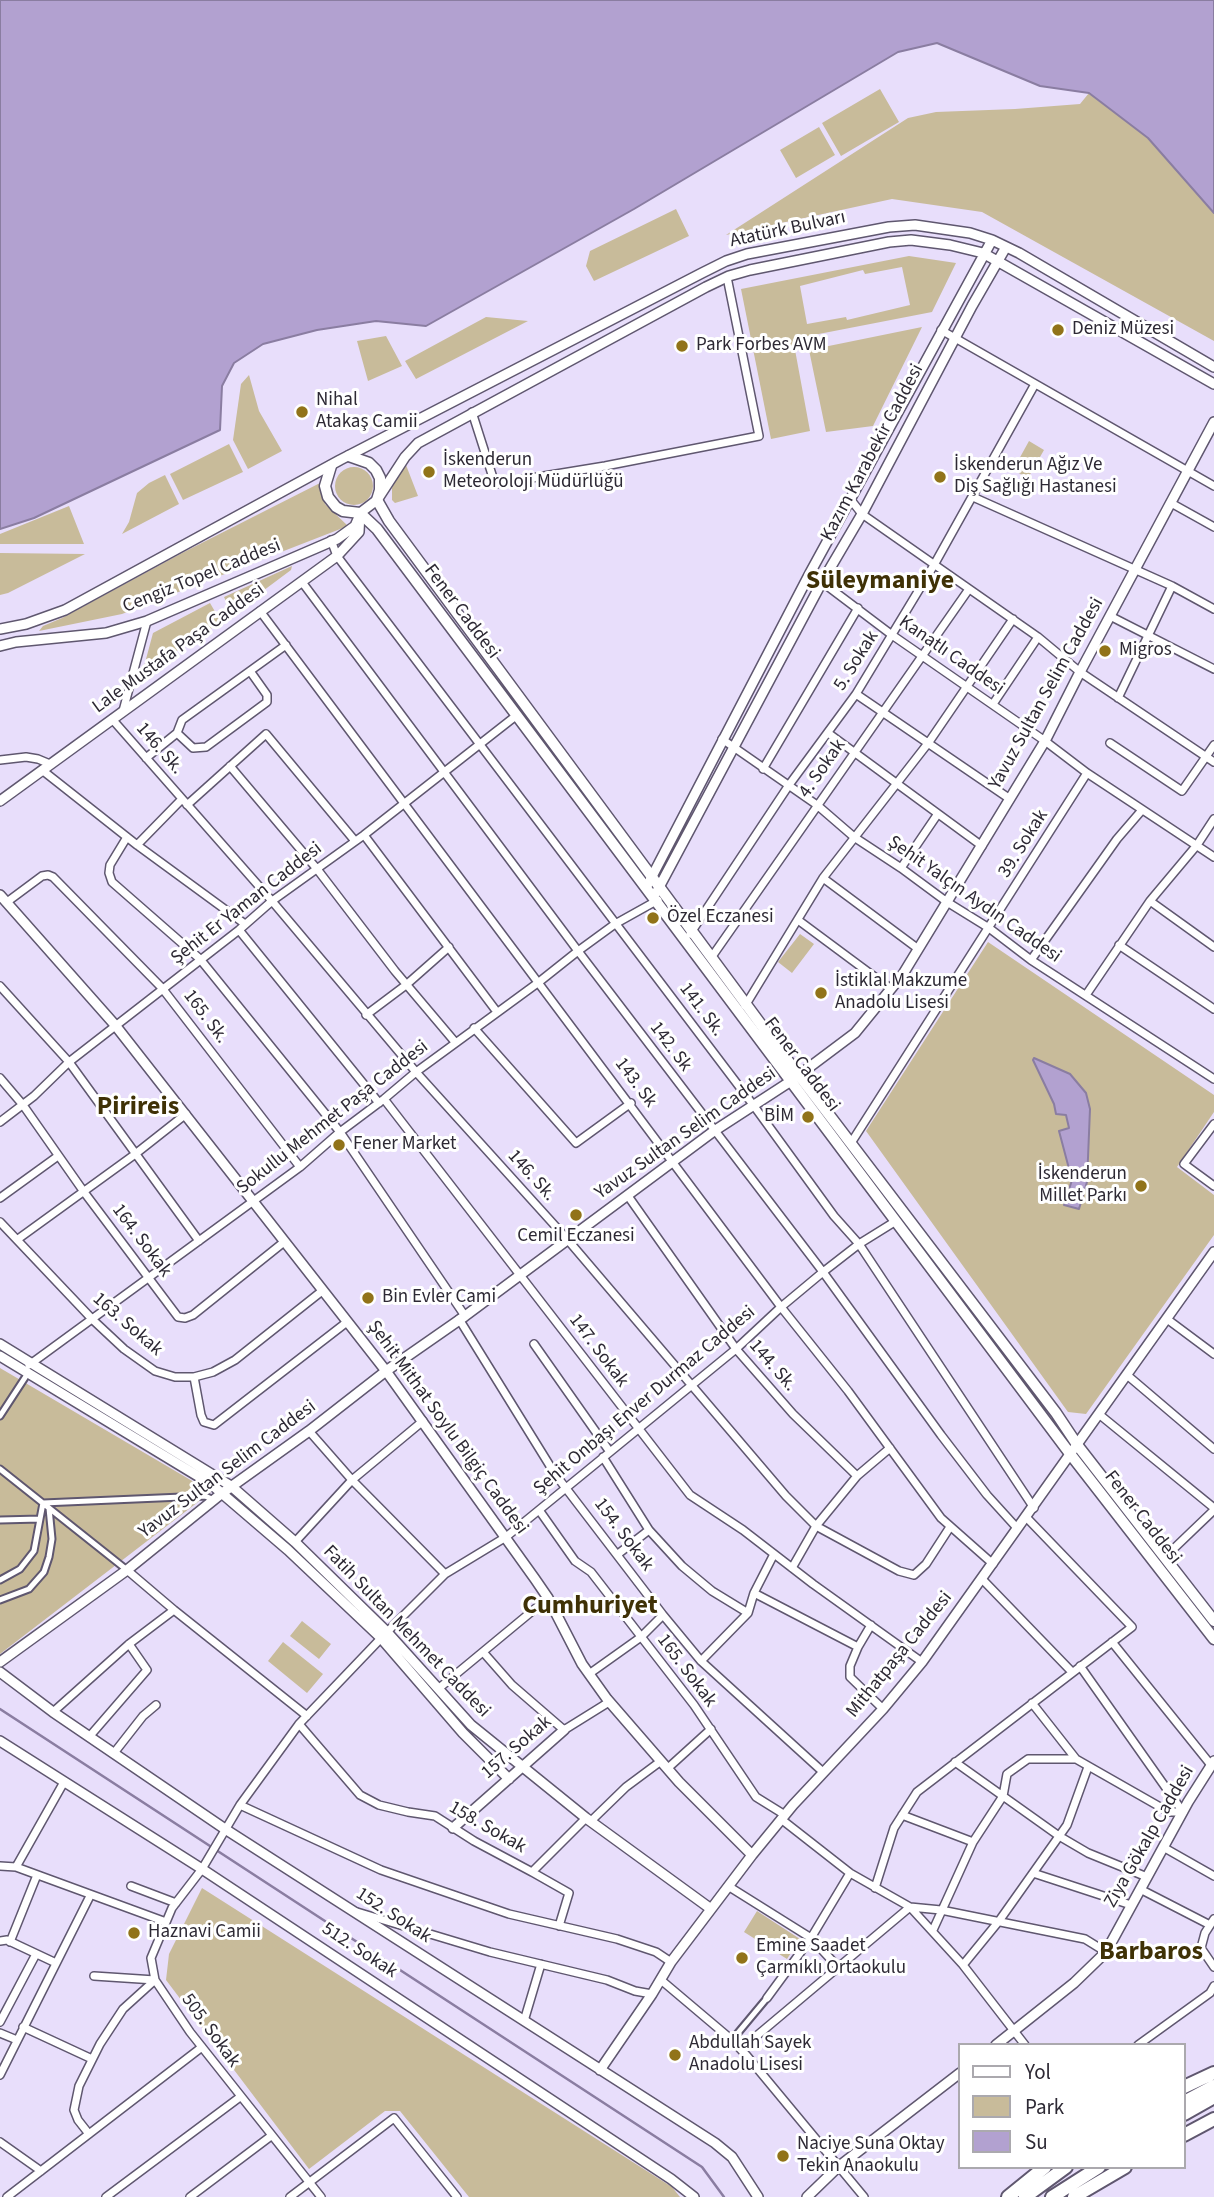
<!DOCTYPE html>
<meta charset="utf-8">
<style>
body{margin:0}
#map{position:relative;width:1214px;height:2197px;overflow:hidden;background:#e8defb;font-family:"Source Sans 3",sans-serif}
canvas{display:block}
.legend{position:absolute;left:958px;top:2043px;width:228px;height:126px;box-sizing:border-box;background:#fff;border:2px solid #aba9ae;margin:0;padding:9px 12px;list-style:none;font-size:21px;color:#2d2934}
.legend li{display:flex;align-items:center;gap:14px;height:35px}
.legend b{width:35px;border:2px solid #aba9ae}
</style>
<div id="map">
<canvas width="1214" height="2197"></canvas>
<ul class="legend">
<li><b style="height:9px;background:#fff"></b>Yol</li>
<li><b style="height:19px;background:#c8bb9a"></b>Park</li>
<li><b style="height:19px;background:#b2a1d0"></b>Su</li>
</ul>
</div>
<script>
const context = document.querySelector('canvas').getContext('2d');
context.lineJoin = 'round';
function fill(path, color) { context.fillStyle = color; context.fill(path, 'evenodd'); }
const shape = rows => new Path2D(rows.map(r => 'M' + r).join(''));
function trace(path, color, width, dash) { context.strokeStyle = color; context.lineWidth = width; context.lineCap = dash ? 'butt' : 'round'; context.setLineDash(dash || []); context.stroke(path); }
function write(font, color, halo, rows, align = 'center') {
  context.font = font + ' "Source Sans 3",sans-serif'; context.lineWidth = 6; context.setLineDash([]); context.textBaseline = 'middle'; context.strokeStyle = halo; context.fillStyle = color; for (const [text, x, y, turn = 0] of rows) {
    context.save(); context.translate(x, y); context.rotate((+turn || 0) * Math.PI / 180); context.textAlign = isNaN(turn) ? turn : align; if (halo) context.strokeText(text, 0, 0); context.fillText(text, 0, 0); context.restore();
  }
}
fill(shape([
 [880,89,899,122,841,156,822,123],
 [1089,93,1148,138,1214,213,1214,341,982,212,892,199,726,235,908,118,936,112,1015,109,1080,104],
 [819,127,835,155,796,178,780,150],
 [676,209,689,236,594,281,586,266,590,251],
 [909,256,956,263,932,312,793,339,810,431,771,439,741,289],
 [902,267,910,305,847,320,846,317,807,324,800,286,863,270,865,274],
 [486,317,528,321,416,379,405,361],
 [922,327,873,426,826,432,809,350],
 [386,336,402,366,368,381,357,341],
 [249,375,259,411,282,451,248,469,233,440,241,384],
 [1029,441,1044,450,1028,478,1013,470],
 [229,444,243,472,183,500,170,474],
 [406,465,418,496,395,503,392,500,392,488,399,473],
 '335 486a19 19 0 1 1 38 0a19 19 0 1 1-38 0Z',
 [165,475,179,504,122,534,129,522,137,493,149,483],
 [322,482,325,504,348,526,122,614,39,631,43,626,62,618,182,553],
 [69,506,84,544,0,544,0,534],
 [0,553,85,554,8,593,0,595],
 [292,566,291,570,232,614,224,597],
 [210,603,221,622,142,674,153,633],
 [800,934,814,944,792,973,778,962],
 [988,942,1214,1095,1214,1112,1177,1167,1214,1195,1214,1235,1086,1414,1068,1412,866,1131],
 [0,1368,211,1492,0,1654],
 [302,1621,331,1644,319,1659,290,1636],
 [283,1642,323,1674,307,1693,268,1661],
 [202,1888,672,2187,680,2197,469,2197,400,2111,385,2111,309,2169,166,1980,169,1954],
 [757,1911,800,1939,787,1959,744,1932]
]), '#c8bb9a');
const water = shape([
 [0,0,1214,0,1214,213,1148,138,1089,93,1040,86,937,43,898,52,634,209,426,326,376,321,317,330,263,344,234,363,222,386,220,430,34,518,0,529,0,0],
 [1034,1058,1070,1074,1086,1093,1090,1109,1087,1182,1079,1209,1064,1205,1072,1180,1059,1131,1069,1128,1066,1115,1056,1114,1054,1104,1033,1060,1034,1058]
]);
fill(water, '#b2a1d0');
trace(water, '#8a7da1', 2);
trace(shape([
 [0,1709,702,2167,724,2197]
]), '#8a7da1', 2.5);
const pedestrian = shape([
 [0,1416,28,1373],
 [0,1469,127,1570],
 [0,1520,40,1519,43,1503,205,1496,214,1500],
 [0,1580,20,1569,34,1551,40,1519],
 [0,1600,29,1589,44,1572,49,1557,52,1539,49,1508],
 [732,2040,767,1998]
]);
const minor = shape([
 [941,330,1214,486],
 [472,412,495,484,605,466,759,436,727,277],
 [973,497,1172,586,1214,609],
 [851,500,862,514,1038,637,1080,672,1214,762],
 [1171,503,1214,527],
 [331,540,337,556,754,1106,834,1216,859,1244,1034,1508],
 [810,573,892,635,1045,741,1087,773,1214,857],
 [302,582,578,951,823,1272,941,1435,987,1495,1017,1528],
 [260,611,781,1307,848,1391,941,1518,993,1564],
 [1110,616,1214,669],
 [856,694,1010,799],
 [1118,698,1172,586],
 [993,704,1038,637],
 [123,711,147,621],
 [112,719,272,901,416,1072,567,1239,786,1496,816,1526,899,1571,914,1575,926,1564,950,1527],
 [177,733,193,748,206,747,267,702,267,695,250,671],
 [828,733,982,846],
 [722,739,817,805,854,837,901,868,947,902,989,928,1031,960,1214,1079],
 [1110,743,1182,791,1214,745],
 [146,758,177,733,182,720,286,645],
 [0,760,26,757,38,759,50,764],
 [230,766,317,869,395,971,455,1042],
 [763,769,858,608],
 [42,770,137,845,245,924],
 [187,805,266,734,355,841],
 [364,835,497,1012],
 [127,837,110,865,109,873,112,882,200,959,340,1132,465,1316],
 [137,845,182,799],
 [901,868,937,815],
 [823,878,917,948],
 [1150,901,1214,947],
 [7,902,42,876,48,875,53,877,162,988,300,1167],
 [798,920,891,989],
 [239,930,379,1103],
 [690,934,789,785,856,694,934,565,1035,384],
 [1119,945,1214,1009],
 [711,958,969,589],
 [1031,960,1117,839,1142,810],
 [0,986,69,1062,199,1241],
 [1086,995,1150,901,1197,845,1214,819],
 [745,1006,823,878,929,742,1013,619],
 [366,1015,406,985,449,947],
 [474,1028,576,1143,631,1103],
 [0,1078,23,1105,84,1192,178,1317,185,1318,193,1315,284,1242],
 [384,1099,690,1495,743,1530,813,1584,922,1662],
 [0,1122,34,1096,69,1062,239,930,272,901,364,835,517,715],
 [1214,1124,1184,1164,1214,1186],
 [851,1143,1087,773],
 [628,1196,736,1349,793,1414,857,1476],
 [0,1198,58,1156],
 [0,1222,93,1320,124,1349,155,1371,175,1377,194,1377,213,1372,235,1360,322,1291],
 [18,1239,134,1155,186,1114],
 [459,1319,555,1474,663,1615,701,1661,823,1772],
 [1167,1319,1214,1354],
 [534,1344,610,1452],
 [29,1365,300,1167,340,1132,384,1099,416,1072,539,982,578,951,615,924,658,900],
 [1127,1375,1214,1449],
 [194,1377,201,1415,204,1422,214,1425,347,1322],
 [1100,1415,1214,1508],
 [309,1431,352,1480,445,1574],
 [603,1457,649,1530,682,1566,712,1591,748,1613],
 [539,1510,575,1561,591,1572,694,1705,756,1797,785,1815],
 [295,1542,352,1480,423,1421],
 [618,1554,649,1530],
 [1165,1557,1214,1510],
 [792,1568,816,1526,857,1476,890,1448],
 [127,1570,174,1610,307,1716],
 [982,1579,1072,1672],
 [754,1593,858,1647],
 [871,1625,858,1647,850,1666,850,1677,883,1709],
 [1112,1642,1211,1765],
 [483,1652,512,1685,564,1730,609,1702],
 [701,1661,748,1613,754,1593,774,1554],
 [1080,1666,1183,1812],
 [589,1674,641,1637,663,1615],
 [438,1689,548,1598],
 [1032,1703,1076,1759,1169,1812,1183,1812],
 [53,1712,129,1644,174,1610],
 [299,1724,360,1795,379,1805,408,1812,435,1816,474,1841,532,1872,586,1818],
 [89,1737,147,1670,129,1644],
 [114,1753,143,1716,156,1705],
 [955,1762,1059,1836,1088,1853,1147,1877],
 [668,1768,711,1729],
 [240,1805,381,1870,509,1914,617,1939,656,1952,671,1962],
 [902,1815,973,1842],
 [781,1819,850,1873,910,1907,963,1965,1025,2045],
 [591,1821,626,1787,661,1761],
 [1163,1847,1214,1876],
 [0,1866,16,1867,166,1922],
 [16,1867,64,1782],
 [532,1872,569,1893,559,1926],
 [1033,1873,1131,1905],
 [131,1886,176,1903],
 [728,1886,811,1938,837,1966],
 [875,1888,894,1828,917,1792,1132,1627,1026,1517],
 [1140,1889,1210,1925],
 [357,1912,490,1952,607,1980,635,1991,652,1994],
 [1214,1919,1205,1933,1201,1948,1214,1967],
 [933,1930,973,1842,1003,1796,1007,1774,1028,1759,1076,1759],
 [0,1941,7,1940,56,1963],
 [10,1942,37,1875],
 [963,1965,999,1921,1067,1825,1088,1767],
 [94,1976,155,1980],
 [661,1980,732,2040,747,2056,864,2197],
 [767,1998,811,1938,850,1873],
 [524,2021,541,1964],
 [0,2022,36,1954],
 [23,2027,92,2059],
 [0,2033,17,2040],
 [1138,2045,1210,1993,1214,1986],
 [741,2049,910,1907,941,1910,1085,1939,1106,1952],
 [0,2075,90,1896],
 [89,2134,78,2120,74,2110,79,2086,100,2044,123,2009,155,1980],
 [0,2142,41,2171],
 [7,2197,202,2047],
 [106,2197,240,2097],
 [190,2197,271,2136],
 [290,2197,394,2118,457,2197],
 [321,2197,190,2032,155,1980,151,1958,172,1908,202,1869,240,1805,299,1724,387,1632,445,1574,506,1537,736,1349,781,1307,823,1272,859,1244,896,1221]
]);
const tertiary = shape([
 [360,513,377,500,405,457,418,443,706,287,729,276,750,270,889,242,911,240,950,245,983,253,1214,384],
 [0,629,26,624,65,610,340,460,702,273,726,261,747,254,889,227,915,225,970,233,992,240,1019,253,1214,367],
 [0,646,16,642,106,633,147,621,337,539,355,526,358,519],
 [0,801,337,556,359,532,360,513],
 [646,888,810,573,992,240],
 [656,893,822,582,862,514,972,306,1006,247],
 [0,895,115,1025,386,1371,535,1579,548,1598,582,1664,607,1699,679,1782,752,1855],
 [0,1344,231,1486,295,1542,387,1632,471,1725,586,1818,711,1909],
 [0,1356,211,1484,288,1550,381,1638,463,1733,509,1779],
 [0,1662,127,1570,221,1494,309,1431,386,1371,465,1316,714,1131,791,1081,855,1033,903,974,1045,741,1080,672,1214,422],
 [0,1672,53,1712,225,1829,715,2143,732,2157,758,2197],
 [0,1741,202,1869,671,2179,694,2197],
 [453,1828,564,1730],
 [996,2045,1074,1983,1106,1952,1188,1802,1214,1761],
 [600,2070,652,1994,671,1962,752,1855,793,1805,883,1709,922,1662,1214,1252],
 [807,2197,838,2167,960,2073]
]);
const secondary = shape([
 [349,456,369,463,376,470,380,478,380,490,377,500,389,521,782,1053,1056,1413,1078,1446,1214,1621],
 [331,466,325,486,328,497,336,507,343,511,360,513,377,529,1071,1455,1214,1639]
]);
const trunk = shape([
 [1184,2087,1214,2073],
 [1184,2102,1214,2086],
 [1184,2114,1214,2097],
 [1184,2135,1214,2119],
 [1008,2197,1045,2167],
 [1025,2197,1066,2167],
 [1052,2197,1099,2167],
 [1074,2197,1125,2167]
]);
trace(pedestrian, '#5f576f', 9);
trace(minor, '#5f576f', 10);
trace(tertiary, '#5f576f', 12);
trace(secondary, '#5f576f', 13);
trace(trunk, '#5f576f', 16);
trace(pedestrian, '#fff', 5);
trace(minor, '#fff', 7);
trace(tertiary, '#fff', 9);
trace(secondary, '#fff', 10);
trace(trunk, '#fff', 12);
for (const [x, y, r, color] of [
 [1058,330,7,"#917319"],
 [682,346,7,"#917319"],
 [302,412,7,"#917319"],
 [429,472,7,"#917319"],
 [940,477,7,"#917319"],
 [1105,651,7,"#917319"],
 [653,918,7,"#917319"],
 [821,993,7,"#917319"],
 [808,1117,7,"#917319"],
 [339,1145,7,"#917319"],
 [1141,1186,7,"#917319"],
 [576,1215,7,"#917319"],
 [368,1298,7,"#917319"],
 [134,1933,7,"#917319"],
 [742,1958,7,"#917319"],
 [675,2055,7,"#917319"],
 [783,2156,7,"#917319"]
]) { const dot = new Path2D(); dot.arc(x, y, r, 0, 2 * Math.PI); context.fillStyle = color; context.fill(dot); trace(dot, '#fff', 2.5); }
write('19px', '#2d2934', '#fff', [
 ["Atatürk Bulvarı",788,230,-12],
 ["Kazım Karabekir Caddesi",873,453,-62],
 ["Cengiz Topel Caddesi",202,577,-22],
 ["Fener Caddesi",461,612,53],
 ["Lale Mustafa Paşa Caddesi",179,649,-36],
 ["Kanatlı Caddesi",951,656,35],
 ["5. Sokak",857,661,-58],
 ["Yavuz Sultan Selim Caddesi",1047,694,-61],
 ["146. Sk.",159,749,49],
 ["4. Sokak",823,769,-55],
 ["39. Sokak",1024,844,-58],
 ["Şehit Yalçın Aydın Caddesi",974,900,35],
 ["Şehit Er Yaman Caddesi",247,904,-38],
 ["141. Sk.",701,1010,53],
 ["165. Sk.",205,1017,53],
 ["142. Sk",670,1047,53],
 ["Fener Caddesi",801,1065,53],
 ["143. Sk",635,1083,53],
 ["Sokullu Mehmet Paşa Caddesi",333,1118,-38],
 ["Yavuz Sultan Selim Caddesi",686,1134,-35],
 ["146. Sk.",531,1176,48],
 ["164. Sokak",141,1241,53],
 ["163. Sokak",127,1325,41],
 ["147. Sokak",598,1351,53],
 ["144. Sk.",772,1366,49],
 ["Şehit Onbaşı Enver Durmaz Caddesi",645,1401,-40],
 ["Şehit Mithat Soylu Bilgiç Caddesi",447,1428,54],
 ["Yavuz Sultan Selim Caddesi",228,1470,-37],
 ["Fener Caddesi",1142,1518,52],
 ["154. Sokak",623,1535,53],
 ["Fatih Sultan Mehmet Caddesi",406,1632,46],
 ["Mithatpaşa Caddesi",900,1655,-51],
 ["165. Sokak",686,1671,53],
 ["157. Sokak",517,1748,-41],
 ["158. Sokak",487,1828,30],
 ["Ziya Gökalp Caddesi",1150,1837,-60],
 ["152. Sokak",393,1916,33],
 ["512. Sokak",359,1951,33],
 ["505. Sokak",210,2031,54]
]);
write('19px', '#2d2934', '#fff', [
 ["Deniz Müzesi",1072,330],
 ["Park Forbes AVM",696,346],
 ["Nihal",316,401],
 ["Atakaş Camii",316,423],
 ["İskenderun",443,461],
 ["Meteoroloji Müdürlüğü",443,483],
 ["İskenderun Ağız Ve",954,466],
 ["Diş Sağlığı Hastanesi",954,488],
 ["Migros",1119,651],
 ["Özel Eczanesi",667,918],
 ["İstiklal Makzume",835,982],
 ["Anadolu Lisesi",835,1004],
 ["BİM",794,1117,"right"],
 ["Fener Market",353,1145],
 ["İskenderun",1127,1175,"right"],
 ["Millet Parkı",1127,1197,"right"],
 ["Cemil Eczanesi",576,1237,"center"],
 ["Bin Evler Cami",382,1298],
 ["Haznavi Camii",148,1933],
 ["Emine Saadet",756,1947],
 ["Çarmıklı Ortaokulu",756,1969],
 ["Abdullah Sayek",689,2044],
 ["Anadolu Lisesi",689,2066],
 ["Naciye Suna Oktay",797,2145],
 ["Tekin Anaokulu",797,2167]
], 'left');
write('bold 26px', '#3f3106', '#fff', [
 ["Süleymaniye",880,582],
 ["Pirireis",138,1108],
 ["Cumhuriyet",590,1607],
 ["Barbaros",1151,1953]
]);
</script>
